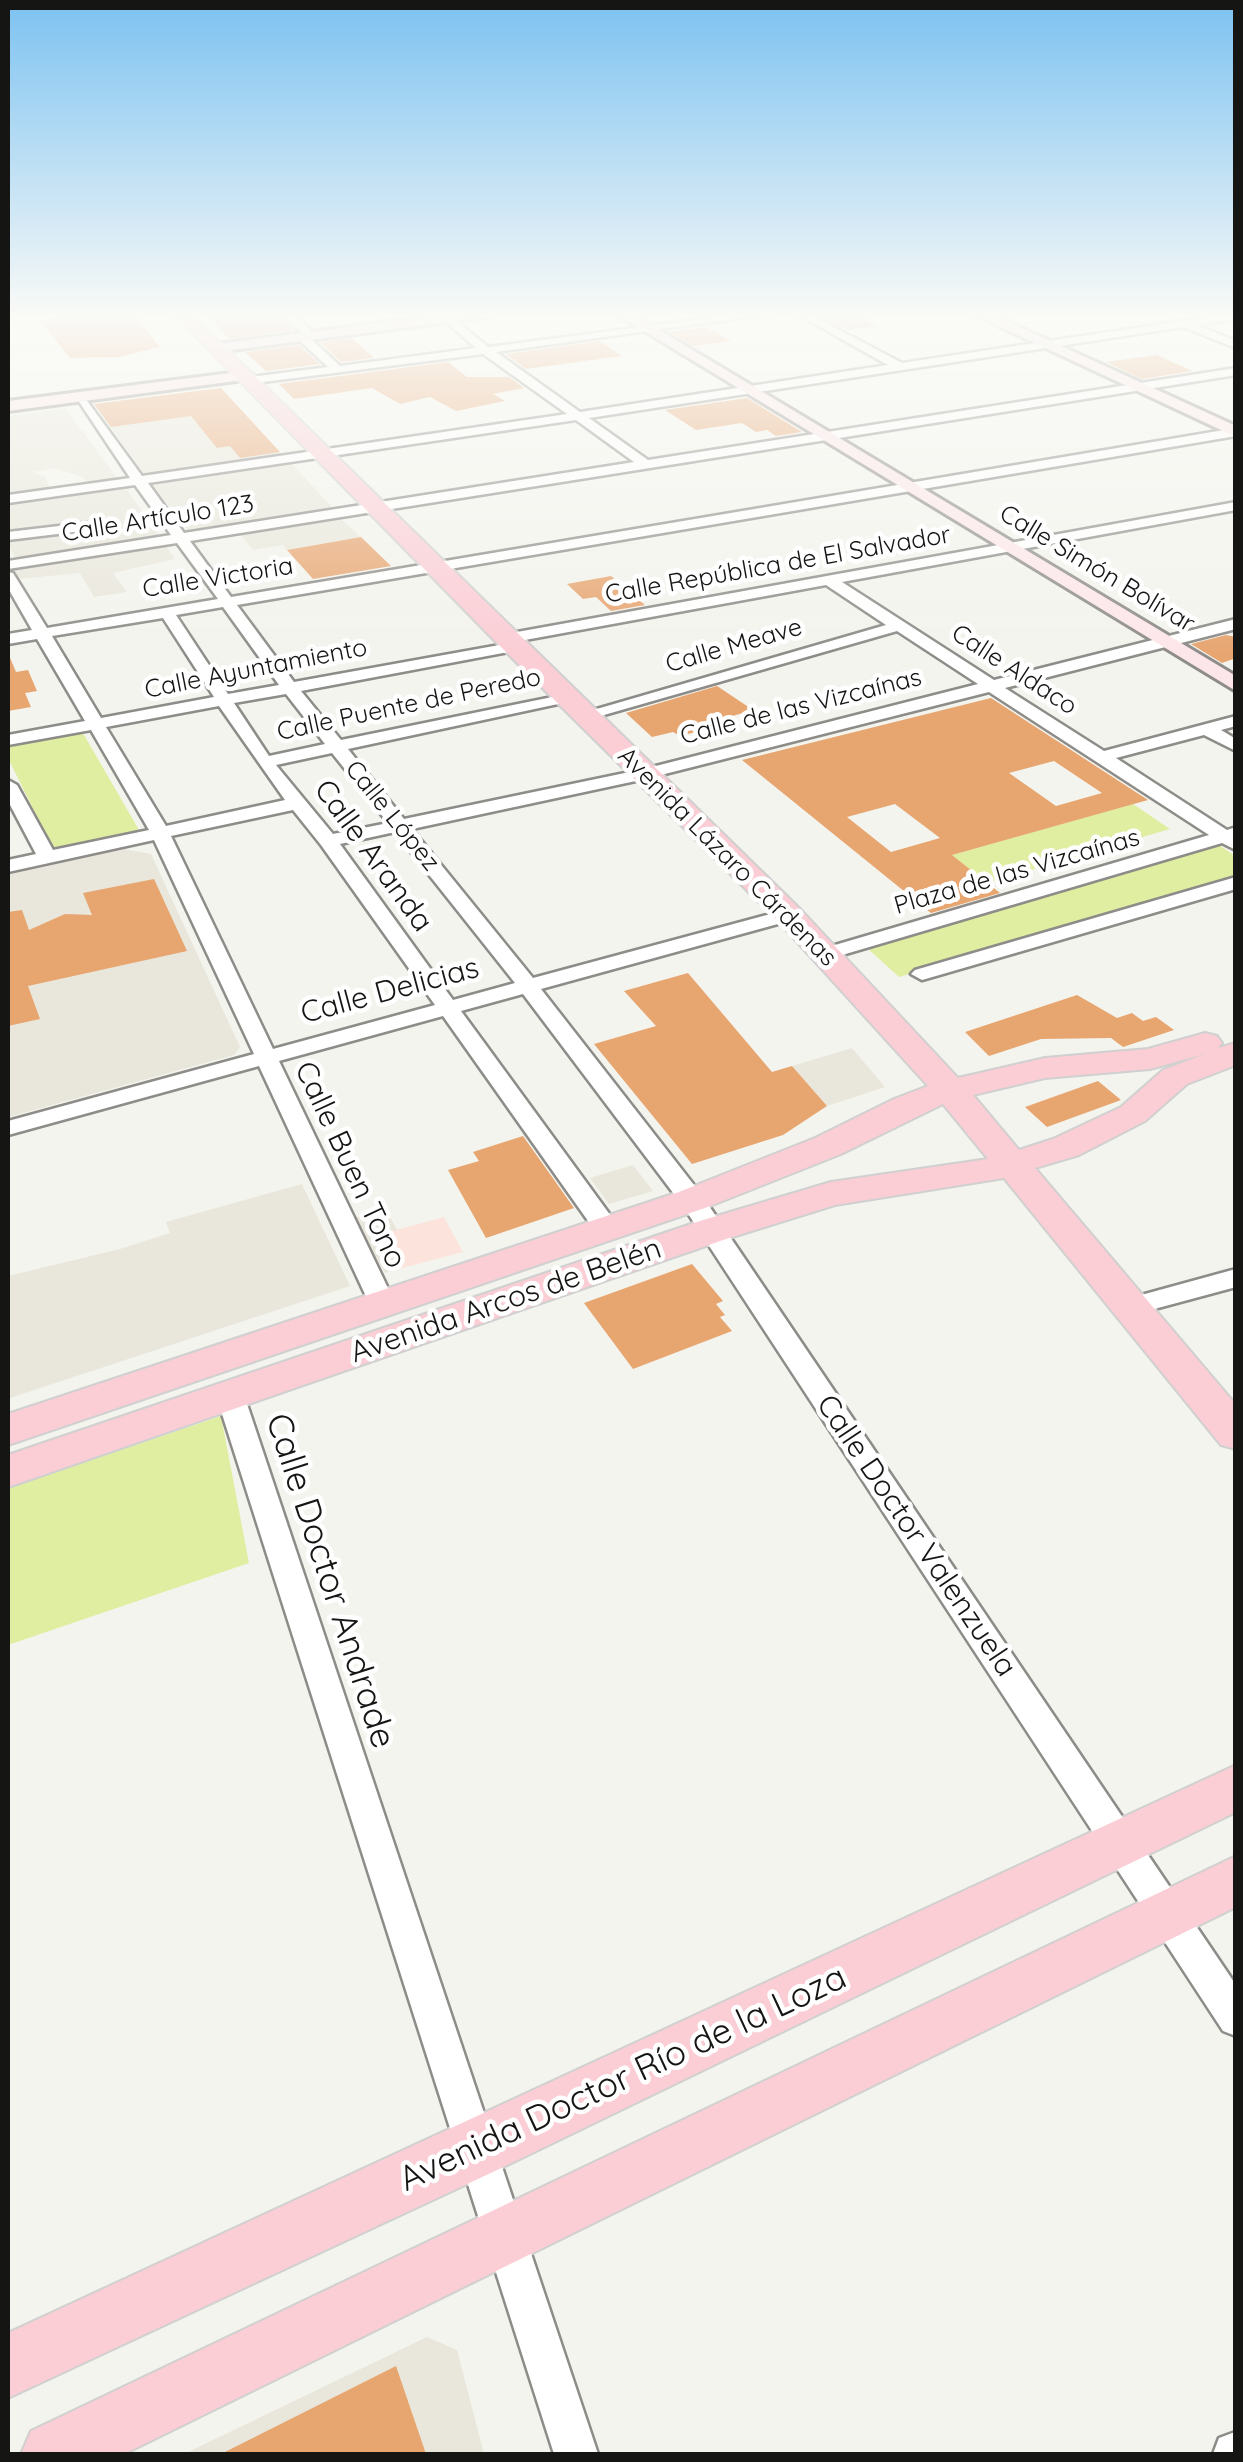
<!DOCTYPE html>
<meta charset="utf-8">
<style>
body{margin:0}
#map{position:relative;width:1243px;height:2462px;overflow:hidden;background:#f4f4ee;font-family:Quicksand,sans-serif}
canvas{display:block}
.frame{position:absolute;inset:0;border:10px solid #151513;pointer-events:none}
</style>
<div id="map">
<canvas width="1243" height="2462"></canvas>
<div class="frame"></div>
</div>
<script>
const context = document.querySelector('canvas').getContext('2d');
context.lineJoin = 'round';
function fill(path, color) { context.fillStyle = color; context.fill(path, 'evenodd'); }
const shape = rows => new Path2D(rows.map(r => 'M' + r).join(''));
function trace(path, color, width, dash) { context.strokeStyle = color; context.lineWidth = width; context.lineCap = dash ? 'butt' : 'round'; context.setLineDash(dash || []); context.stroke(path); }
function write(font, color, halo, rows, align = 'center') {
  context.font = font + ' Quicksand,sans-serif'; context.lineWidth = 9; context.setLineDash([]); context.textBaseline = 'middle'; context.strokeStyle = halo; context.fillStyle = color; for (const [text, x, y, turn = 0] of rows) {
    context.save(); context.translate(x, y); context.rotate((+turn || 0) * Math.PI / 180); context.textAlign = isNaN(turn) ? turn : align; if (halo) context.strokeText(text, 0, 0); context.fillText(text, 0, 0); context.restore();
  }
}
fill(shape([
 [221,388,281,454,144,474,94,404],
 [65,408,117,478,87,482,82,477,55,468,33,472,45,477,50,487,8,493,8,416],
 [292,464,334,509,188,532,152,485],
 [126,488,160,537,16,559,8,544,8,538,113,525,112,522,8,535,8,505],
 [339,517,361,537,286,550,283,545,253,550,239,533],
 [165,544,175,559,113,573,127,592,94,597,80,573,19,579,14,570],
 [124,849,151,854,240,1047,234,1055,8,1117,8,875],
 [852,1048,885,1087,827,1106,792,1066],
 [633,1165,653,1191,609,1204,590,1178],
 [302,1184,350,1286,10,1398,8,1276,120,1249,170,1233,166,1222],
 [385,1209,416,1262,385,1273,354,1218],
 [427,2337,457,2350,484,2454,184,2454]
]), '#e9e7db');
fill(shape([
 [444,1217,463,1252,402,1268,385,1233]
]), '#fce3db');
fill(shape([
 [80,728,139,830,53,849,8,758,8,742],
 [1133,804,1170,829,987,883,952,855],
 [1219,845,1235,856,1235,876,899,977,867,948],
 [221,1416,249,1563,8,1645,8,1488]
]), '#dfeea1');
fill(shape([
 [82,313,132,313,160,347,118,357,70,358,40,321],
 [206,313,278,313,293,330,229,339],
 [814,313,852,313,879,326,848,330],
 [706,327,731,341,693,346,669,332],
 [352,338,374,358,341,362,320,342],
 [600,341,622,356,526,369,506,354],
 [299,345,320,364,266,371,245,352],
 [1157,355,1192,371,1142,379,1106,362],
 [448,362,467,377,509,377,524,388,493,394,505,401,456,411,430,397,400,404,372,388,294,399,279,384],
 [221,388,280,452,240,458,230,446,217,448,191,416,111,427,94,404],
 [747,398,802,432,776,436,767,430,756,432,742,423,696,430,665,410],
 [361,537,391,566,313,579,287,550],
 [611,576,645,605,611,611,596,597,583,599,567,584],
 [1226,635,1236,637,1236,658,1222,663,1191,644],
 [8,653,16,672,28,670,37,691,25,693,31,707,8,711],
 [717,686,753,710,702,725,707,729,680,736,673,732,652,737,626,713],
 [991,698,1148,800,952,855,1000,893,931,913,742,760],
 [1054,761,1102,793,1056,806,1009,773],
 [895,804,940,838,891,852,847,817],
 [154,879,187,951,28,986,40,1019,8,1026,8,912,22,910,29,930,65,914,92,915,83,893],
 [688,973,772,1072,792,1066,827,1106,783,1135,692,1164,594,1044,656,1026,624,991],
 [1077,995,1117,1018,1132,1013,1143,1021,1156,1017,1174,1030,1123,1047,1111,1038,1041,1039,989,1056,965,1032],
 [1098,1081,1121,1100,1047,1127,1025,1107],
 [523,1136,574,1208,486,1238,448,1170,479,1161,473,1152],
 [692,1264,723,1301,716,1304,725,1315,720,1317,732,1331,633,1369,584,1303],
 [396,2366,426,2454,221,2454]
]), '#e7a570');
const street = shape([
 [282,313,293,313,317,336,311,339,340,366,476,348,436,313,447,313,488,347,750,313,777,313,496,352,580,412,888,365,795,313,807,313,902,363,1236,313,1236,319,1197,325,1236,341,1236,348,1183,327,589,418,648,460,1236,368,1236,375,190,541,231,597,1236,428,1236,436,237,605,294,682,505,644,498,639,506,634,1236,502,1236,510,842,582,994,680,1236,619,1236,629,1005,688,1104,751,1236,716,1236,726,1221,730,1236,739,1236,751,1204,735,1116,758,1227,830,1236,827,1236,850,1222,843,832,958,818,958,815,954,818,950,1209,835,989,692,645,779,412,829,533,978,789,909,799,915,796,919,541,989,701,1194,1236,1985,1236,2036,1223,2031,683,1206,523,994,461,1011,616,1223,619,1229,616,1235,598,1235,443,1016,279,1061,396,1305,392,1311,383,1314,374,1311,370,1305,259,1066,8,1135,8,1121,254,1054,154,840,8,872,8,860,36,854,8,801,8,780,17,785,53,850,149,830,91,730,8,745,8,735,85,721,37,639,8,644,8,634,32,630,8,588,8,572,13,573,47,628,218,599,177,543,8,569,8,561,171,535,135,485,8,503,8,495,130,478,74,394,82,394,142,476,567,414,483,354,247,384,251,377,328,367,298,339,302,334,282,313],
 [576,420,634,462,184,533,148,483,576,420],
 [826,585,886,625,576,715,590,719,897,631,978,684,644,769,404,819,348,749,572,701,572,693,341,740,301,691,519,650,521,647,514,642,826,585],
 [223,607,279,685,228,694,176,615,223,607],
 [163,618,214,697,101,718,52,636,163,618],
 [286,694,325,744,269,756,234,703,286,694],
 [219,706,285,800,166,826,106,727,219,706],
 [332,753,388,823,333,834,276,765,332,753],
 [293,810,321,845,435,1005,273,1049,171,836,293,810],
 [395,832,515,983,453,1000,340,844,395,832],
 [110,520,117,524,115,527,8,540,8,532,110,520],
 [1236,877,1236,889,929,978,922,980,911,974,915,970,1236,877],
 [1236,1269,1236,1287,1132,1315,1123,1312,1119,1306,1123,1300,1236,1269],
 [230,1385,240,1388,244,1395,598,2454,554,2454,216,1395,220,1388,230,1385],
 [1235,2432,1236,2454,1213,2454,1219,2438,1235,2432]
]);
const secondary = shape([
 [457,313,494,313,487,317,217,352,210,348,217,344,457,313],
 [615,313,631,313,1236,676,1236,691,615,313],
 [971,313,989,313,1236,426,1236,437,971,313],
 [246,371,254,376,251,379,8,411,8,401,246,371]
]);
const primary = shape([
 [173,313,190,313,800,909,958,1078,1045,1058,1148,1049,1205,1033,1217,1036,1222,1043,1218,1048,1236,1043,1236,1065,1187,1084,1145,1121,1079,1155,1035,1168,1236,1405,1236,1449,1221,1445,1004,1178,835,1205,726,1239,8,1487,8,1455,700,1221,831,1182,988,1159,943,1104,841,1154,705,1208,8,1445,8,1414,679,1192,815,1138,894,1099,928,1086,778,921,498,644,173,313],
 [1205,1054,1163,1070,1121,1107,1053,1139,1019,1150,973,1095,1045,1078,1150,1069,1205,1054],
 [1236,1765,1236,1812,495,2171,8,2398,8,2333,1236,1765],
 [1236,1856,1236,1907,124,2454,21,2454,31,2431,1236,1856]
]);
trace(street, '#8d8c88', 5);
trace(secondary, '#8d8c88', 6);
trace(primary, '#d0d0d0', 4);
fill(street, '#fff');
fill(secondary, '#fde6ea');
fill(primary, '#fbcdd5');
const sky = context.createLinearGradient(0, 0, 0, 657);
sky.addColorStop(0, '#7cc2f1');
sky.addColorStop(0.48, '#fafaf7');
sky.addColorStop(1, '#fafaf700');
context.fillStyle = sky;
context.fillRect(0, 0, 1243, 657);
write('25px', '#151513', '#fff', [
 ["Calle Artículo 123",158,519,-9],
 ["Calle República de El Salvador",778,565,-10],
 ["Calle Simón Bolívar",1097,569,31],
 ["Calle Victoria",218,578,-9],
 ["Calle Meave",734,646,-16],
 ["Calle Ayuntamiento",256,669,-11],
 ["Calle Aldaco",1014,670,33],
 ["Calle Puente de Peredo",409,705,-12],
 ["Calle de las Vizcaínas",801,707,-14],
 ["Calle López",392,816,51],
 ["Avenida Lázaro Cárdenas",727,857,45],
 ["Plaza de las Vizcaínas",1017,872,-16]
]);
write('30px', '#151513', '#fff', [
 ["Calle Aranda",373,856,54],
 ["Calle Delicias",390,991,-15],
 ["Calle Buen Tono",350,1165,65],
 ["Avenida Arcos de Belén",506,1301,-19],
 ["Calle Doctor Valenzuela",916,1536,56]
]);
write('35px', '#151513', '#fff', [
 ["Calle Doctor Andrade",330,1581,72],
 ["Avenida Doctor Río de la Loza",623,2079,-25]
]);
</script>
